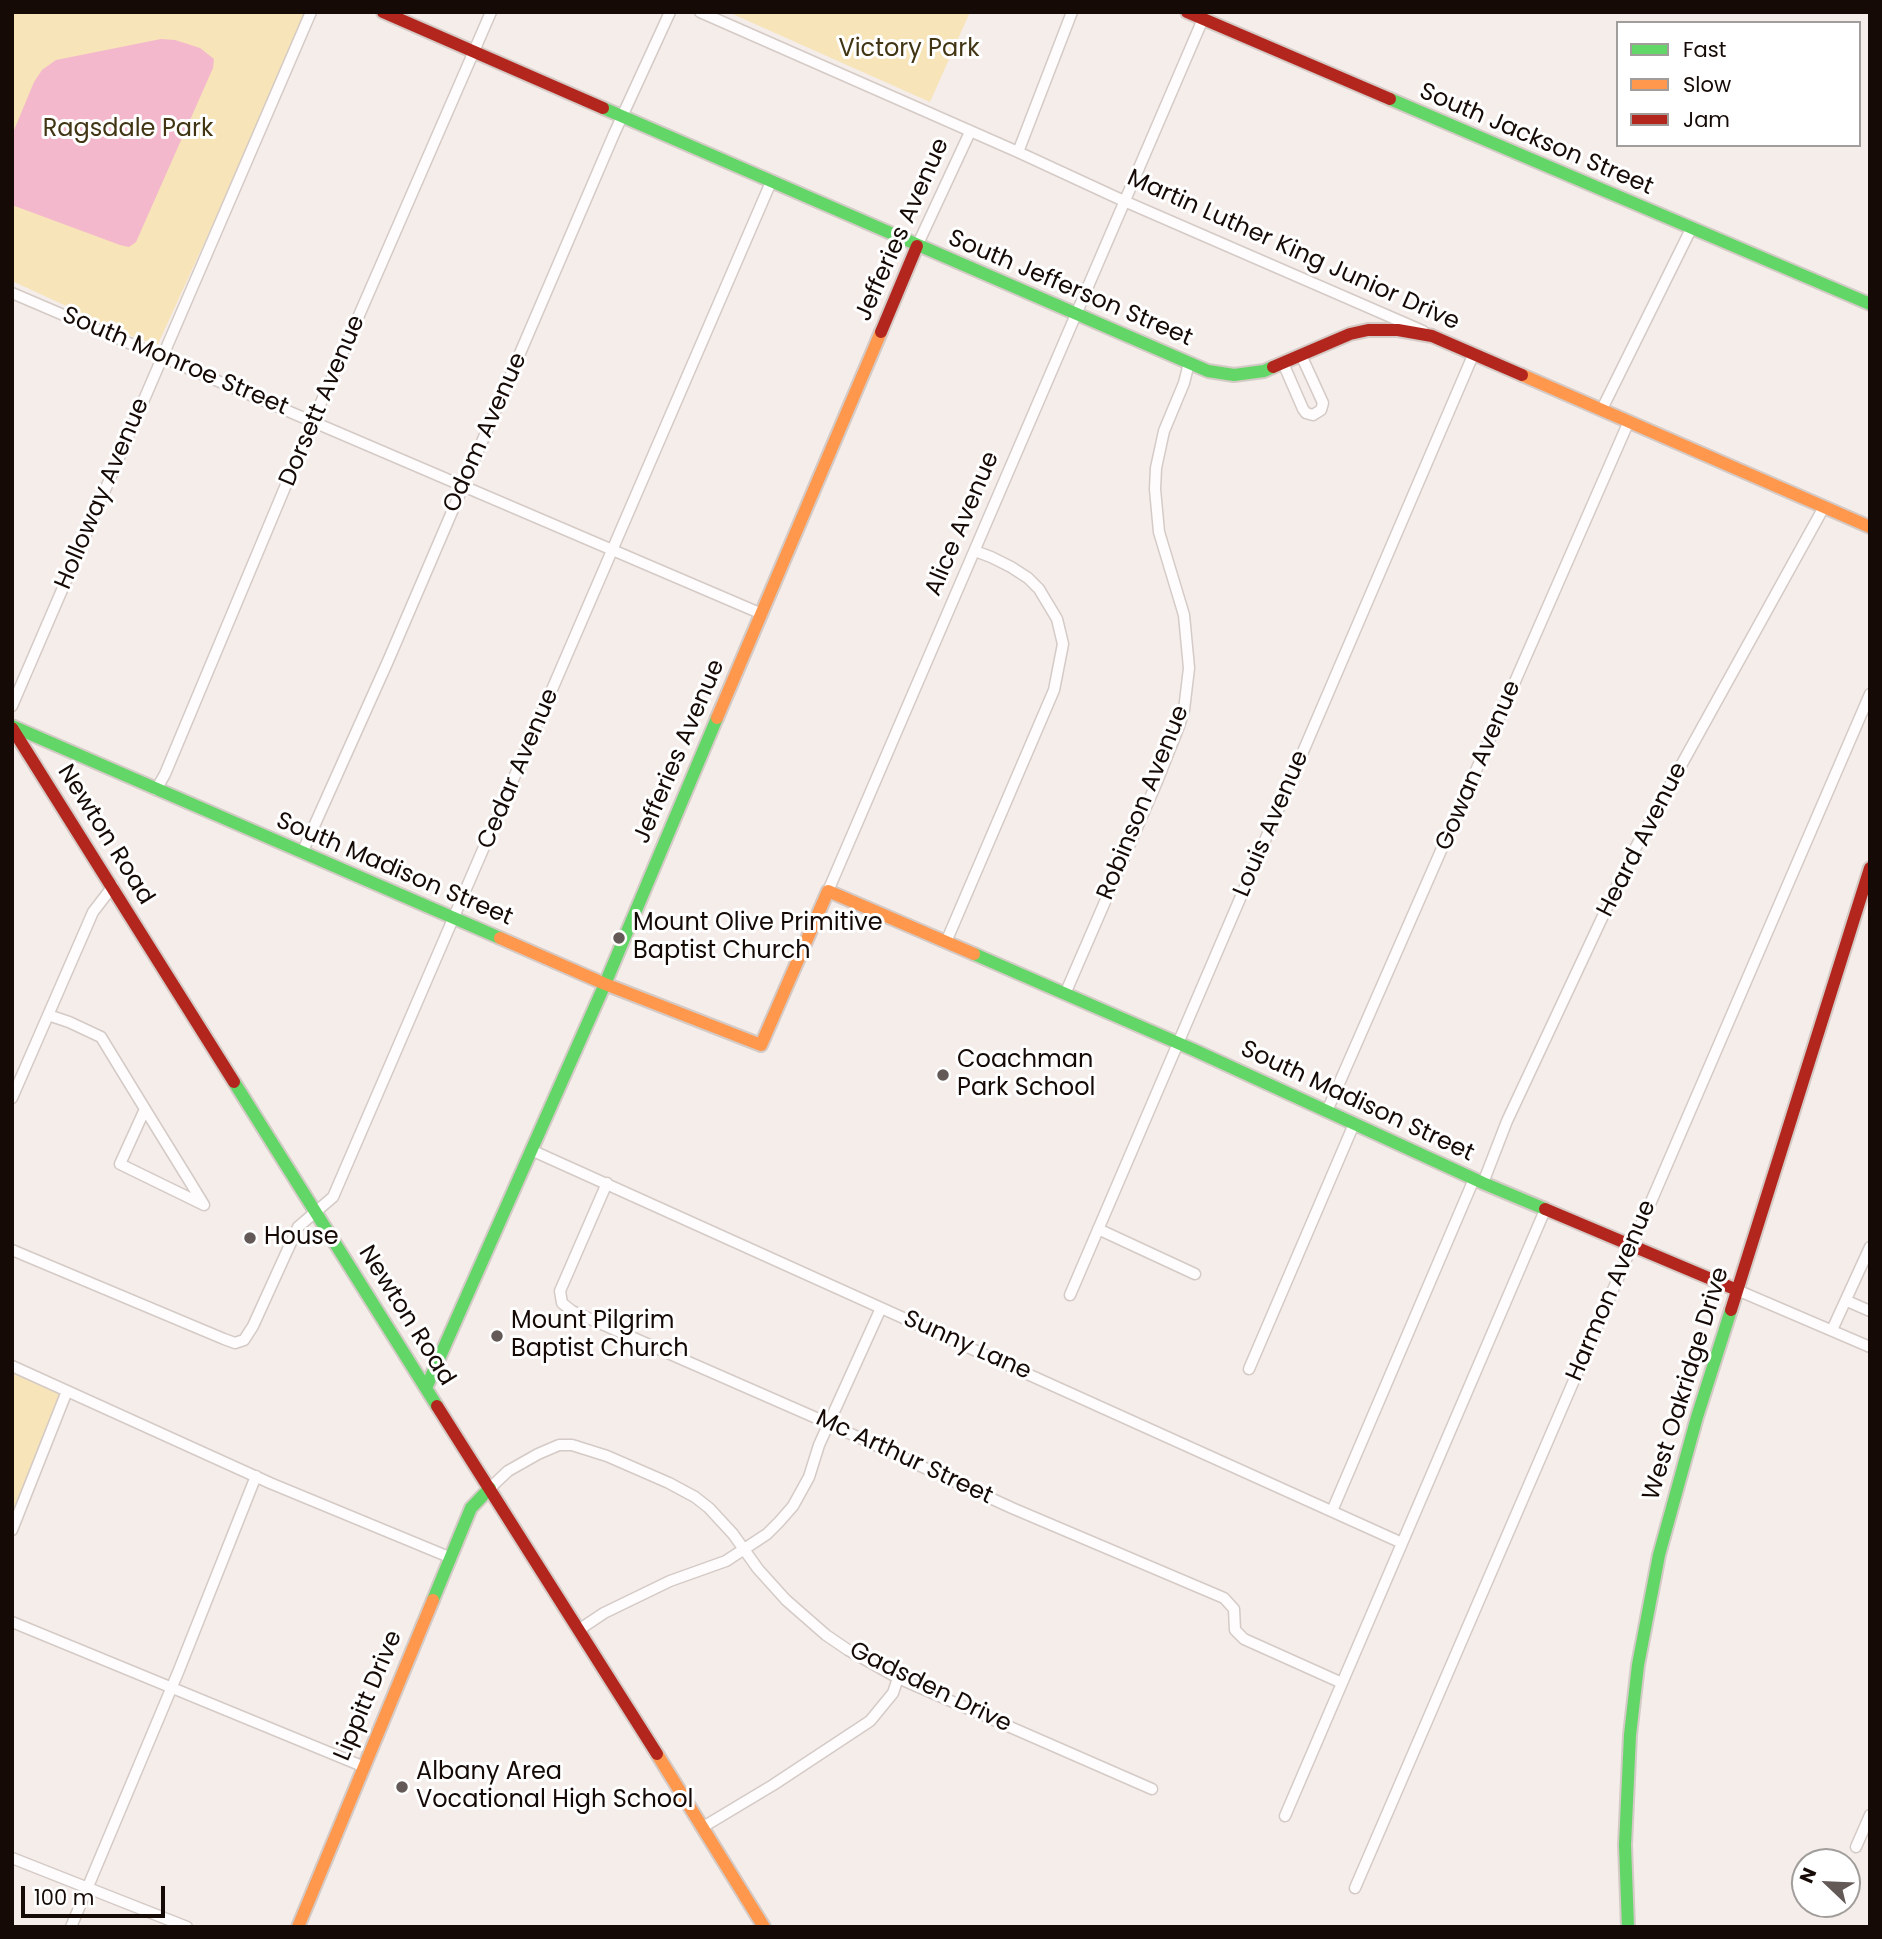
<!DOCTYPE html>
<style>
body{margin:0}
#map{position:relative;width:1882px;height:1939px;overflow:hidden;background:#f5edea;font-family:Poppins,sans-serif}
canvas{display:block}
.frame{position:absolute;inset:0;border:14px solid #150a06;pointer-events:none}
.legend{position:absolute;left:1616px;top:21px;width:245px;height:126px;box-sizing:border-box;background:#fff;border:2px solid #a19d9b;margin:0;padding:9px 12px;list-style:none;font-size:21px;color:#150a06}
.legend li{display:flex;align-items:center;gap:14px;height:35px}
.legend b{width:35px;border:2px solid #a19d9b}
.north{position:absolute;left:1791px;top:1848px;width:70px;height:70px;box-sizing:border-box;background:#fff;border:2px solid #a19d9b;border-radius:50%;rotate:293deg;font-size:19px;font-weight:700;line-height:28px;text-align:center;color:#150a06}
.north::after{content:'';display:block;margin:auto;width:24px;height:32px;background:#635956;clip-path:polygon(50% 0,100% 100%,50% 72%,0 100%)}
.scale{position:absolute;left:21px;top:1886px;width:144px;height:32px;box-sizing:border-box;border:4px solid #150a06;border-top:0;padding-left:9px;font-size:21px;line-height:24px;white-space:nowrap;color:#150a06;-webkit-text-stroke:5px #fff;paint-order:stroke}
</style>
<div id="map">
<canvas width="1882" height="1939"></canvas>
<div class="frame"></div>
<ul class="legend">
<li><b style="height:9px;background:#63d668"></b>Fast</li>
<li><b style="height:9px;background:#ff974d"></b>Slow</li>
<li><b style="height:9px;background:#b3261e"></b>Jam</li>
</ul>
<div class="north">N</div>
<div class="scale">100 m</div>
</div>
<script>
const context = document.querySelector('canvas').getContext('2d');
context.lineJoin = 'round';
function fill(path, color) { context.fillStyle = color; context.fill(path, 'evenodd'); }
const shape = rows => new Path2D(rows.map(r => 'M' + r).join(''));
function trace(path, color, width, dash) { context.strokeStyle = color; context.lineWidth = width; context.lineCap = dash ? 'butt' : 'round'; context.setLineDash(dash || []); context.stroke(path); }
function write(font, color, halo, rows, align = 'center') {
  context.font = font + ' Poppins,sans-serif'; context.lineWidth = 6; context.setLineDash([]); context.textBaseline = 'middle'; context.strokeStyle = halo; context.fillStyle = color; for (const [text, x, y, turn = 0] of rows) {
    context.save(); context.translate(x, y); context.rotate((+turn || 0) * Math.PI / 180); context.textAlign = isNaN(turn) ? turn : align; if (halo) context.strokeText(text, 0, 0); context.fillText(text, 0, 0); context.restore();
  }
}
fill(shape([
 [12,12,310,12,158,344,138,339,12,281],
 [728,12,970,12,930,102],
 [12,1369,64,1393,12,1521]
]), '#f7e4b8');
fill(shape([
 [161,39,175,40,200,48,214,59,213,68,136,242,129,247,120,245,12,205,12,135,34,82,42,70,56,60]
]), '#f4b8cc');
const street = shape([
 [700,12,1018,152,1124,201,1423,331],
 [1018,152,1072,12],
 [917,246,970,132],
 [12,293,762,614],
 [1283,363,1303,409,1306,413,1313,415,1321,410,1323,403,1301,355],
 [1602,409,1691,229],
 [12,706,311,12],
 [156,790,165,774,306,437,491,12],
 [302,853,388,661,614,134,670,12],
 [828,891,1203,19],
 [946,942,1054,690,1063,644,1057,619,1039,589,1028,578,1011,567,991,557,975,551],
 [1065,994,1156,784,1179,726,1184,710,1189,668,1184,615,1159,532,1155,489,1156,468,1164,431,1184,383,1189,363],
 [48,1015,69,1022,101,1037,145,1109],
 [12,1098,93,912,113,886],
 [145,1109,190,1182,204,1205,120,1164,145,1109],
 [1327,1111,1629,421],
 [531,1150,1402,1543],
 [607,1183,560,1291,562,1303,572,1311,814,1417,1012,1508,1224,1598,1234,1609,1235,1630,1244,1639,1342,1683],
 [1483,1183,1507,1121,1631,856,1824,507],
 [1098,1229,1195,1274],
 [12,1250,224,1339,235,1343,244,1340,253,1326,298,1227,333,1197,771,182],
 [1737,1290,1870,1347],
 [1070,1295,1474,353],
 [1847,1301,1870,1311],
 [1832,1330,1870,1247],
 [12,1366,270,1483,449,1557],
 [1249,1369,1354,1124],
 [490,1488,508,1471,538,1454,559,1445,572,1445,607,1456,669,1483,695,1497,709,1508,733,1534,758,1569,786,1600,826,1635,848,1650,898,1678,1152,1789],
 [1332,1511,1474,1179],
 [12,1530,67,1391],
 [12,1622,362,1766],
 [580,1629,604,1613,670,1581,726,1561,767,1534,779,1522,793,1506,809,1477,819,1445,881,1308],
 [1285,1816,1545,1210],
 [703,1827,773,1785,870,1721,893,1693,898,1678],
 [1856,1847,1870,1815],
 [12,1858,187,1927],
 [1355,1888,1870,694],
 [71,1927,179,1670,256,1476]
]);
const fast = shape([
 [1390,99,1870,304],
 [603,108,1208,371,1234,375,1264,371,1273,367],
 [12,726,500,938],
 [974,954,1194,1050,1483,1183,1545,1209],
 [234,1082,437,1406],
 [426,1388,605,984,717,718],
 [433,1600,471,1508,490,1488],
 [1628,1927,1625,1845,1630,1735,1638,1665,1659,1555,1697,1417,1731,1310]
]);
const slow = shape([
 [1522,375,1870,527],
 [717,718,881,332],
 [500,938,605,984,761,1045,828,891,974,954],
 [657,1754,764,1927],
 [298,1927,433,1600]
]);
const jam = shape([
 [383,12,603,108],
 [1187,12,1390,99],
 [881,332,917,246],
 [1273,367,1350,334,1368,330,1398,330,1432,336,1522,375],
 [12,728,234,1082],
 [1545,1209,1737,1290],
 [1731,1310,1870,868],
 [437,1406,657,1754]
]);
trace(street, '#d4cac6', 13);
trace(fast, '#d4cac6', 16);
trace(slow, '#d4cac6', 16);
trace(jam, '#d4cac6', 16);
trace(street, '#fefcfc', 10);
trace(fast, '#63d668', 12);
trace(slow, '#ff974d', 12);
trace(jam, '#b3261e', 12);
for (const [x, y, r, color] of [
 [619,938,7,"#635956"],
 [943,1075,7,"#635956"],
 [250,1238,7,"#635956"],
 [497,1336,7,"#635956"],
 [402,1787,7,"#635956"]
]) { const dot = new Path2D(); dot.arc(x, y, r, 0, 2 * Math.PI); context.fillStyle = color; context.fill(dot); trace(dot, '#fff', 2.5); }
write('24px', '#413513', '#fff', [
 ["Victory Park",909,50],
 ["Ragsdale Park",128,130]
]);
write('24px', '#150a06', '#fff', [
 ["South Jackson Street",1536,140,23],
 ["Jefferies Avenue",903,230,-66],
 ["Martin Luther King Junior Drive",1293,251,24],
 ["South Jefferson Street",1070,289,23],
 ["South Monroe Street",175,362,23],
 ["Dorsett Avenue",323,401,-67],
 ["Odom Avenue",486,433,-66],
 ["Holloway Avenue",103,494,-67],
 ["Alice Avenue",963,524,-67],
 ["Jefferies Avenue",680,752,-67],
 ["Gowan Avenue",1479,766,-67],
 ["Cedar Avenue",519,769,-67],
 ["Robinson Avenue",1144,803,-68],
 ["Louis Avenue",1272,824,-67],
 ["Newton Road",105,835,58],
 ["Heard Avenue",1643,840,-63],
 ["South Madison Street",394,870,23],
 ["South Madison Street",1357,1102,25],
 ["Harmon Avenue",1612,1291,-67],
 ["Newton Road",406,1316,58],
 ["Sunny Lane",967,1346,24],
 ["West Oakridge Drive",1687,1384,-73],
 ["Mc Arthur Street",904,1458,25],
 ["Gadsden Drive",930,1688,26],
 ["Lippitt Drive",369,1696,-67]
]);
write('24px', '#150a06', '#fff', [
 ["Mount Olive Primitive",633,924],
 ["Baptist Church",633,952],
 ["Coachman",957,1061],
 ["Park School",957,1089],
 ["House",264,1238],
 ["Mount Pilgrim",511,1322],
 ["Baptist Church",511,1350],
 ["Albany Area",416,1773],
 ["Vocational High School",416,1801]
], 'left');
</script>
